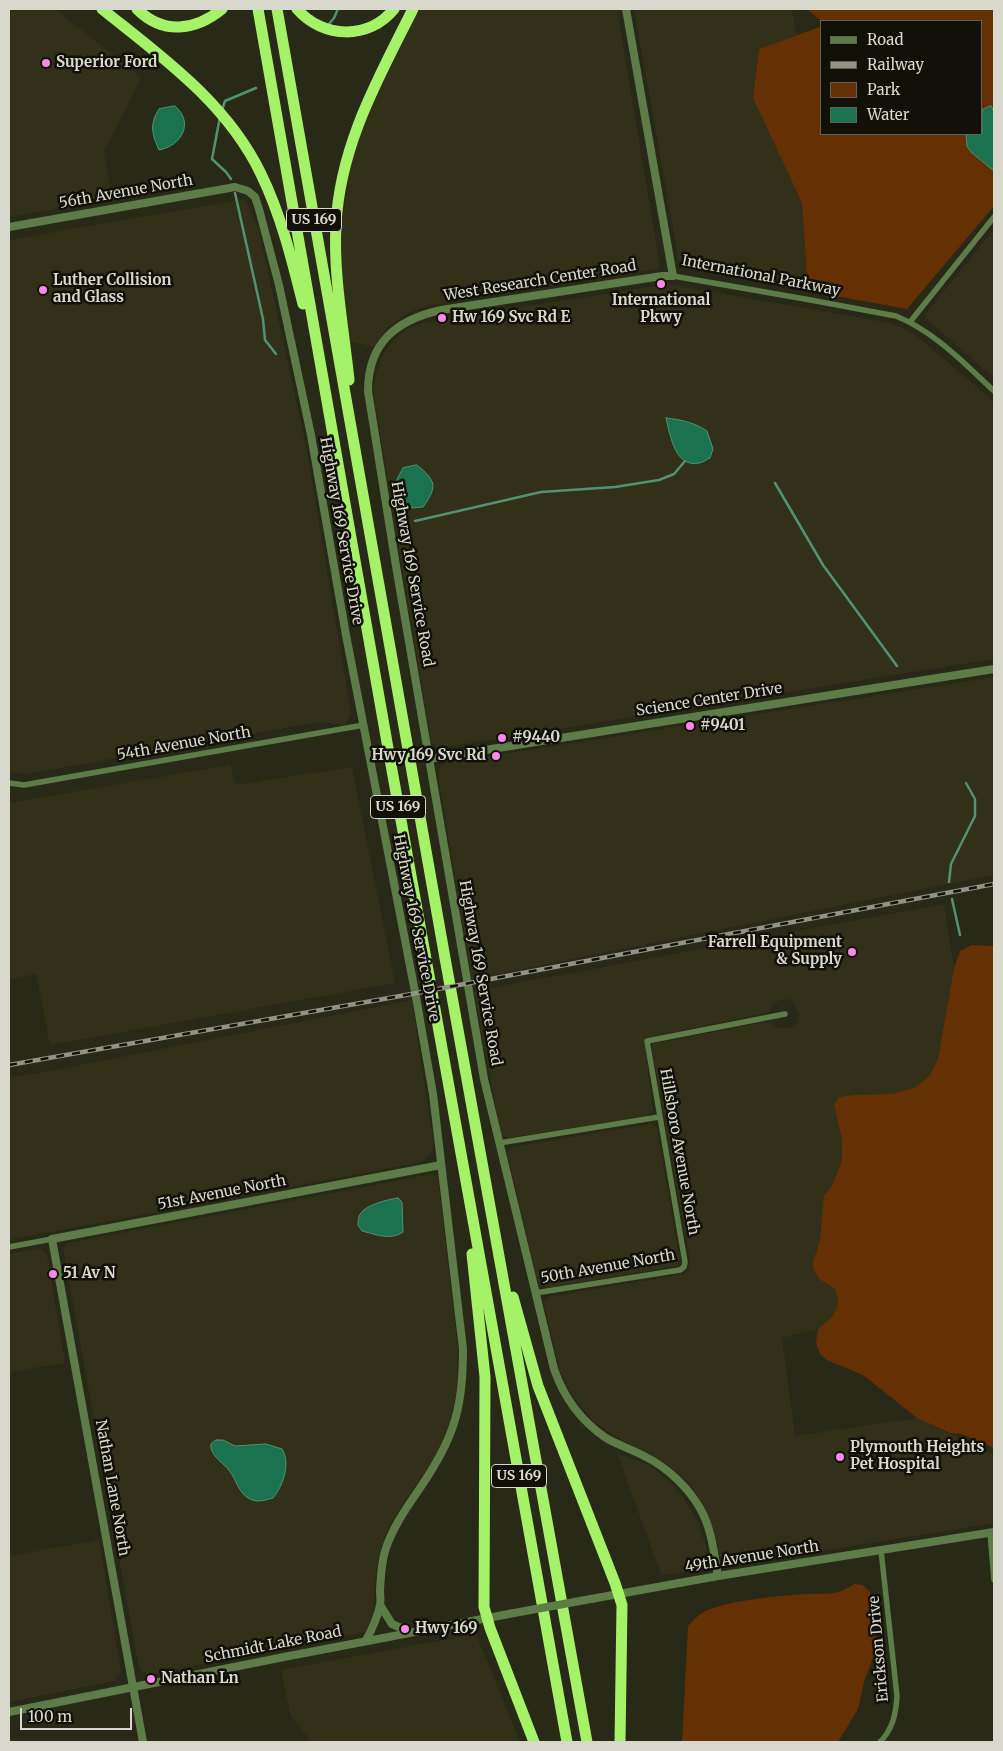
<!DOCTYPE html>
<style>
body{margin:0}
#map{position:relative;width:1003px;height:1751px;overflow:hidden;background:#292917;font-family:Merriweather,serif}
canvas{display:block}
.frame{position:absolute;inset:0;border:10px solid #d8d8cd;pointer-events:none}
.legend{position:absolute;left:820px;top:20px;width:162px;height:115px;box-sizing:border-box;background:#111109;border:1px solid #616157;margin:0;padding:6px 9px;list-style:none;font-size:15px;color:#d8d8cd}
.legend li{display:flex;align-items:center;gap:10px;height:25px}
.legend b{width:25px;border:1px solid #616157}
.scale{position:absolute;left:20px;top:1708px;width:112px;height:22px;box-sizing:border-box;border:2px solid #d8d8cd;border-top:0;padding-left:6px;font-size:15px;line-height:18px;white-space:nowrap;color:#d8d8cd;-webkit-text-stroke:4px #111109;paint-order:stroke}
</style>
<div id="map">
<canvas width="1003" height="1751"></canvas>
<div class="frame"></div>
<ul class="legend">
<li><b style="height:6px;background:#5d7c48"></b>Road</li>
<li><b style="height:6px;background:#939385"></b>Railway</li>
<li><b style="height:14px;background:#653004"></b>Park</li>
<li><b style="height:14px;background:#1a734e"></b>Water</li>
</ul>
<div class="scale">100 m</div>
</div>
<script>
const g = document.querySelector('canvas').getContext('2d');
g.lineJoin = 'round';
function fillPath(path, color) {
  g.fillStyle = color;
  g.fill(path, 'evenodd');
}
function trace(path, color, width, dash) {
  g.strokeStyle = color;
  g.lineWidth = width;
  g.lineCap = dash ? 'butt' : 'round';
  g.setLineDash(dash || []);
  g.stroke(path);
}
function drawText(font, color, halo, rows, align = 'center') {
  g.font = font + ' Merriweather,serif';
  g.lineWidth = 5;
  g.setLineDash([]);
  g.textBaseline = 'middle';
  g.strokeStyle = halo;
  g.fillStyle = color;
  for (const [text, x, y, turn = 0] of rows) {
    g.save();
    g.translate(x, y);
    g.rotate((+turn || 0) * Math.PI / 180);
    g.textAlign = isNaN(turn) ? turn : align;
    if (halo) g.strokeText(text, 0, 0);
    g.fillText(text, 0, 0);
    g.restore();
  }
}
const built = new Path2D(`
 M9,9H55L141,77L127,108L104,151L112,199L9,217Z
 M419,9H617L660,267L658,269L426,306L406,314L386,329L374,347L348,341L341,279L340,235L351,165L364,123Z
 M634,9H792L796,35L759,49L753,98L802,203L808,291L680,267Z
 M245,199L259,231L307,451L351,713L345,725L318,722L26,774L9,771V240Z
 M994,229V378L926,319L925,316L926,313Z
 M668,284L885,322L901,327L917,336L989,397L994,403V659L440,748L436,746L431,741L373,390L377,370L383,355L396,338L408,328L421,323Z
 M994,677V875L472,979L438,775L440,766L446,763Z
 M230,765L236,785L352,767L395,983L50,1045L36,974L9,979V803Z
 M944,904L954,968L938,1059L930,1075L916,1087L892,1094L852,1095L839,1097L834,1104L842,1140V1161L831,1188L824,1195L820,1239L817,1251L813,1259V1269L826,1284L835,1289L838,1298L837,1309L832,1317L818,1329L782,1338L795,1436L917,1418L994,1455V1523L811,1553L736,1563H726L721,1558L714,1530L703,1504L688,1482L666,1464L616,1437L593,1421L575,1399L560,1372L544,1304L545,1300L549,1297L684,1274L688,1271L690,1260L652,1049L653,1044L766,1022L770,1023L778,1028L785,1029L793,1027L798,1022L799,1016L796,1008L790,1000L785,999L779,1000L774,1004L769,1012L765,1013L644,1038L653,1111L647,1116L508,1138L501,1134L474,991Z
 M412,1000L433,1141V1148L429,1155L422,1162L9,1240V1077L39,1073Z
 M652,1124L655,1126L657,1129L680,1260L679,1263L677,1266L545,1288L542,1286L538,1283L507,1153L509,1150L512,1147Z
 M432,1174L438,1178L458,1350L457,1385L453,1414L436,1456L401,1506L388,1528L380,1551L376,1571L373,1623L366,1632L149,1675L144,1673L139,1668L63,1248L68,1243Z
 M40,1248L47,1254L65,1363L9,1372V1254Z
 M617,1453L649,1465L669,1481L683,1496L698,1523L706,1546L708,1561L706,1570L661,1575Z
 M99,1540L121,1670L120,1675L114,1681L9,1702V1556Z
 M476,1634L520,1742H312L291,1717L281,1670Z`);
const green = new Path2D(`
 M807,9H994V93L993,96L994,100V206L907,309L808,291L802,203L753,98L759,49L822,26V134H982V21L822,22Z
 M972,945L994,946V1448L961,1434L950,1433L917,1418L863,1375L827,1360L820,1354L816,1342L818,1329L832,1317L837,1308L838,1298L835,1289L819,1279L813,1269V1259L817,1251L820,1239L824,1195L831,1188L842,1161V1140L834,1104L839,1097L852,1095L892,1094L916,1087L930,1075L938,1059L954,968L960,951Z
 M854,1584L863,1585L870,1592L877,1647L864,1682L858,1709L838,1742H682L688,1626C692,1622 695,1618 699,1615C720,1600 780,1596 806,1594C827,1593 835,1597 854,1584Z`);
const water = new Path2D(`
 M175,106C195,123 181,146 159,150C152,134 149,125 159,109Z
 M991,106L994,111V171L971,152L967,146L966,134H982V110Z
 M666,418C682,420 693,422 707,431L713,449L710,458C707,459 703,463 699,463C675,468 670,435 666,418Z
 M417,465C436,481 438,486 423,507L411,508L401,505C393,488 394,484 403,468Z
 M398,1198L402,1202L403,1232C390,1241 375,1234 362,1231L358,1225C358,1221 358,1217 361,1213C366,1205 389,1199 398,1198Z
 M217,1440H223L235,1446L266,1444L282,1449C291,1463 283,1486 273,1498C265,1500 258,1503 250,1499C239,1494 236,1479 229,1470C223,1463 213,1457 211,1448C210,1443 213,1441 217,1440Z`);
const stream = new Path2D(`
 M329,24L334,18L338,9
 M223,107L225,101L256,88
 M220,117L212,159L226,172L231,179
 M235,193L263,319L265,340L276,354
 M775,483L823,565L897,666
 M415,521L541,492L615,487L659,480L674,474L685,461
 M949,882L951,864L975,816V799L966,783
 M952,899L960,935`);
const minor = new Path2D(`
 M673,276L805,299L896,316C935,332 964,363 994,391
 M910,322L994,217
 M9,783L24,785L364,725
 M499,1143L659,1117
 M9,1247L52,1239
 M535,1293L680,1270L684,1267L685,1262L647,1041L785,1014
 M990,1533L994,1580
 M880,1742C893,1729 896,1713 897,1696L881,1550`);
const tertiary = new Path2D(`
 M626,9L673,276H662L441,310C396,320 368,343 368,391L396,566L484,1079L554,1369C564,1398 581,1421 606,1438C618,1445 631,1449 644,1456C667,1467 689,1488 701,1510C712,1530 714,1554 718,1576
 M9,227L235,187L248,191L255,197L259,209L279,285L311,435L346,635L416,997L433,1094L463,1349C463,1404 456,1433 426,1479C411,1502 395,1522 386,1548C381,1562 381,1576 380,1590C380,1595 381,1601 380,1605C377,1619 373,1628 366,1640
 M429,759L994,669
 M591,1599L718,1576L994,1532
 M380,1605L392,1624L408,1631
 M9,1712L289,1656L514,1613
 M143,1742L52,1239L441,1165`);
const motorway = new Path2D(`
 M102,9C162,57 227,103 261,174C281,215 292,260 303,304
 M137,9C163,35 195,31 222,9
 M258,9L388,748L567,1742
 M277,9L445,958L587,1742
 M297,9C323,39 369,40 394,9
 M349,380C344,331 333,274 336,225C340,145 378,79 413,9
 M472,1254L485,1377L484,1607L490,1628L534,1742
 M513,1297L538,1386L615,1583L622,1605L620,1742`);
const rail = new Path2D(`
 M9,1065L406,995L994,884`);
const tertiaryBridge = new Path2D(`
 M514,1613L591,1599`);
const markers = [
 [46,63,5,"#f888ea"],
 [661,284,5,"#f888ea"],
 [43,290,5,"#f888ea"],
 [442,318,5,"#f888ea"],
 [690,726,5,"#f888ea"],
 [502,738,5,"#f888ea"],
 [496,756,5,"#f888ea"],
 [852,952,5,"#f888ea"],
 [53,1274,5,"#f888ea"],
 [840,1457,5,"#f888ea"],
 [405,1629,5,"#f888ea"],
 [151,1679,5,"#f888ea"]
];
const shields = [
 [314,220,55],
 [398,807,55],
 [519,1476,55]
];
const shieldNames = [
 ["US 169",314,220],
 ["US 169",398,807],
 ["US 169",519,1476]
];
const poiNames = [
 ["Superior Ford",56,63],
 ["Luther Collision",53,281],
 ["and Glass",53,298],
 ["International",661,301,"center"],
 ["Pkwy",661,318,"center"],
 ["Hw 169 Svc Rd E",452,318],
 ["#9401",700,726],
 ["#9440",512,738],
 ["Hwy 169 Svc Rd",486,756,"right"],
 ["Farrell Equipment",842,943,"right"],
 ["& Supply",842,960,"right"],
 ["51 Av N",63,1274],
 ["Plymouth Heights",850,1448],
 ["Pet Hospital",850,1465],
 ["Hwy 169",415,1629],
 ["Nathan Ln",161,1679]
];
const streetNames = [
 ["56th Avenue North",126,192,-10],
 ["International Parkway",761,276,11],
 ["West Research Center Road",540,281,-9],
 ["Highway 169 Service Drive",341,531,80],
 ["Highway 169 Service Road",412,574,80],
 ["Science Center Drive",709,700,-9],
 ["54th Avenue North",184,744,-10],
 ["Highway 169 Service Drive",416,928,79],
 ["Highway 169 Service Road",480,973,80],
 ["Hillsboro Avenue North",679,1152,80],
 ["51st Avenue North",222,1193,-11],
 ["50th Avenue North",608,1267,-10],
 ["Nathan Lane North",112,1488,80],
 ["49th Avenue North",752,1557,-9],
 ["Schmidt Lake Road",273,1645,-11],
 ["Erickson Drive",879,1649,-95]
];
fillPath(built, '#323018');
fillPath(green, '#653004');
fillPath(water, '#1a734e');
trace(water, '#539174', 1);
trace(stream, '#539174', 2.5);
trace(minor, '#5d7c48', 5.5);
trace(tertiary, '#5d7c48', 8);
trace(motorway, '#a5f268', 11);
trace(rail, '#939385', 4.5);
trace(rail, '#111109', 2.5, [8]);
trace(tertiaryBridge, '#5d7c48', 8);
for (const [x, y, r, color] of markers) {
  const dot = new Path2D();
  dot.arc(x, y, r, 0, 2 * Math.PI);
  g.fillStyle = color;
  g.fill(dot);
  trace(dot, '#111109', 2);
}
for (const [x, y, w] of shields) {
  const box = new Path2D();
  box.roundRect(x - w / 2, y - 11.5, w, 23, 4);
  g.fillStyle = '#111109';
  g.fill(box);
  trace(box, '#d8d8cd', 1);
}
drawText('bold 14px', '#d8d8cd', null, shieldNames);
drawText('bold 15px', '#d8d8cd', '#111109', poiNames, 'left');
drawText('15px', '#d8d8cd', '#111109', streetNames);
</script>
